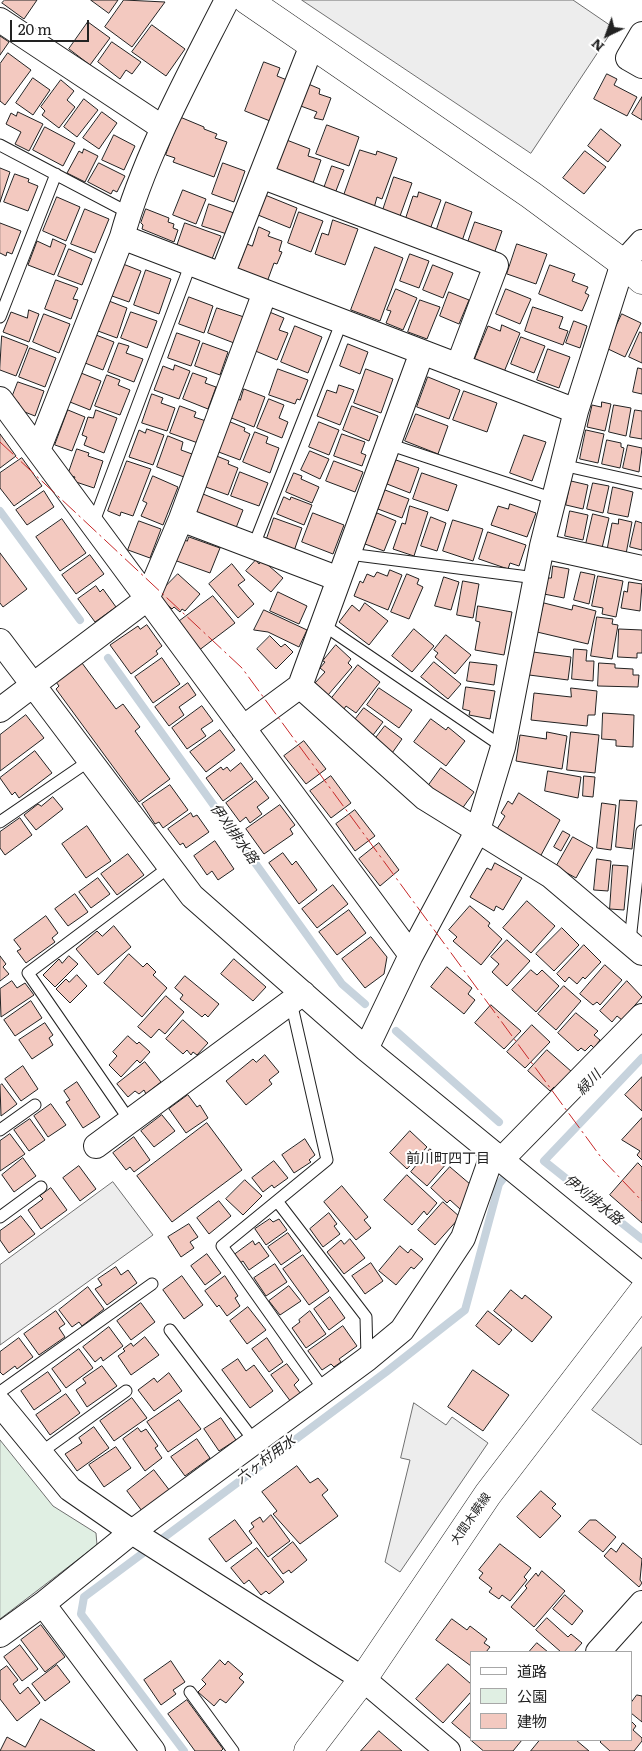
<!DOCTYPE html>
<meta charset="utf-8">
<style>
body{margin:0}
#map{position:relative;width:642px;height:1751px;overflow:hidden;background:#fff;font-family:Literata,"Noto Sans JP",serif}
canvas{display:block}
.legend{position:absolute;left:470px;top:1651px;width:162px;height:90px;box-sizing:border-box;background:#fff;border:1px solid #a7a7a7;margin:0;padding:6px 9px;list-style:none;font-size:15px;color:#222}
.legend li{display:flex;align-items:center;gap:10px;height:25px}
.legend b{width:25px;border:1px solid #a7a7a7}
.north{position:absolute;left:582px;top:10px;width:50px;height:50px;-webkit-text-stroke:4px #fff;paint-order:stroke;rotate:222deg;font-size:14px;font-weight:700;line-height:20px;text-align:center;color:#222}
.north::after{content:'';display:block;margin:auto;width:18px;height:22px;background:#222;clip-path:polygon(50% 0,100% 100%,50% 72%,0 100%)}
.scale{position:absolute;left:10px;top:20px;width:79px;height:22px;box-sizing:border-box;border:2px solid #222;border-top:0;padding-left:6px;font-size:15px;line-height:18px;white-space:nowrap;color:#222;-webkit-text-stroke:4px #fff;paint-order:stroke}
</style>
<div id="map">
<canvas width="642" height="1751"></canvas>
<ul class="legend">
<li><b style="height:6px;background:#fff"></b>道路</li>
<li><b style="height:14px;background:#e0efe3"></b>公園</li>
<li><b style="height:14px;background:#f3c9c0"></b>建物</li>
</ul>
<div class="north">N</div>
<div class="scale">20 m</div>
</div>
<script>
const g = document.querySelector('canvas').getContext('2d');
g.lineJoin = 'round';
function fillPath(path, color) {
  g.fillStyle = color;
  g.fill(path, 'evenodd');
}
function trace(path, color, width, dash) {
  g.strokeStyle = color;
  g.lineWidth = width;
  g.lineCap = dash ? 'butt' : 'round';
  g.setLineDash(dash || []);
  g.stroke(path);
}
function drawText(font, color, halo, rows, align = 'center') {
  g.font = font + ' Literata,"Noto Sans JP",serif';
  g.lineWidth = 4;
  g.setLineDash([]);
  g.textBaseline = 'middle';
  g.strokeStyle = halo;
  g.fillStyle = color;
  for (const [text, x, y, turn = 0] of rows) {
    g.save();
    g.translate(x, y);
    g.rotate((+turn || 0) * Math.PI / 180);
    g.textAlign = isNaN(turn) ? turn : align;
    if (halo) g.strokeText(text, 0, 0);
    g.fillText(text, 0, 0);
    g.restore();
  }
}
const green = new Path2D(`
 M0,1440L53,1506L96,1533L97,1545L0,1619Z`);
const parking = new Path2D(`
 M302,0H573L614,28L531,153Z
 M113,1182L153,1235L0,1345V1265Z
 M642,1347V1444L641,1445L592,1410Z
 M414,1403L446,1425L452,1417L488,1443L400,1572L385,1562L410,1460L401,1458Z`);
const stream = new Path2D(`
 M0,511L80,620
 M108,658L342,984L365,1004
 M396,1031L499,1122
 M642,1058L544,1161L642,1239
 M184,1751L81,1614L84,1597L386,1372L465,1310L499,1184L509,1171`);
const building = new Path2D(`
 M5,0H37L24,19L2,3Z
 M91,0H118L109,13Z
 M124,0L165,2L132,47L105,27Z
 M88,22L110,38L90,65L69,49Z
 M152,25L185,49L166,76L132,52Z
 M0,36L9,42L0,55Z
 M112,42L141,62L132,74L126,70L120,79L98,62Z
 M8,53L31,70L5,105L0,101V64Z
 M264,62L280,68L277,76L287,80L270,121L245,111Z
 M607,74L617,79L614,85L637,97L627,116L594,99Z
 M33,78L50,90L33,115L16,103Z
 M61,80L74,91L67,100L75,107L59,128L42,115L45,111L41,107Z
 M306,83L320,89L319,94L331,98L323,120L314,118L317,112L298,105Z
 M642,97V120L632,114Z
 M84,99L98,110L77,137L64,127Z
 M18,112L43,124L29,151L15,144L21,132L6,124L11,113L16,116Z
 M102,112L117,123L99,149L83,138Z
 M180,117L204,127V129L217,134L215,138L227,142L214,177L173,162L175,158L166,155Z
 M327,125L359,137L349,166L316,154Z
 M45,127L75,143L63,166L33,150Z
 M601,129L621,145L608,162L588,146Z
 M114,135L135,146L124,170L102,160Z
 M284,139L310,149L308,156L321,160L312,186L272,171Z
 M84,149L98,156L85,182L67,173L79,151L82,153Z
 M360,150L376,155L377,151L397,158L382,199L377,197L374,208L343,198Z
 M585,151L606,167L584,194L563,178Z
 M99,163L125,176L117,192L113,190L111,194L88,182Z
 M223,163L245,171L234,202L212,194Z
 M332,166L344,170L334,196L323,191Z
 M0,168L10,172L0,202Z
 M15,174L29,179L28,182L38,186L28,211L4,202Z
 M394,177L412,183L400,216L383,210Z
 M183,190L206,199L196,224L173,215Z
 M419,192L441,200L429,232L404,223L413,196L417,197Z
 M265,195L297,208L290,228L258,215Z
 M57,197L80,207L66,241L43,231Z
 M446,202L472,212L462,241L436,232Z
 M209,204L234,213L227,234L202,226Z
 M85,209L109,219L95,253L71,244Z
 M146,209L169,218L168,222L174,224L173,228L178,230L174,242L142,229L143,225L141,223Z
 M299,212L323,221L311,252L288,243Z
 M333,220L358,229L345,265L315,254L322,233L328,235Z
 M475,222L502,231L494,254L467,245Z
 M0,223L21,231L12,254L7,252L6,256L0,253Z
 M185,223L221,236L212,259L177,246Z
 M259,227L270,232L268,236L282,241L279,251L282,252L277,264L274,263L267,282L237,270L247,244L252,246Z
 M53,239L66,245L54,275L28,265L37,241L50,247Z
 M517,244L547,254L536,284L507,274Z
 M375,247L403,258L380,321L351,310Z
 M69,249L92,259L82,285L58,276Z
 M410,254L429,261L419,288L400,281Z
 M123,264L141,271L129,302L112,296Z
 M433,265L453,273L443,298L423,290Z
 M550,265L575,274L572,281L588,287L585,293L589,295L582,311L539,294Z
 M146,270L171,279L159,314L134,305Z
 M56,280L78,288L73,299L78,300L71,319L45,309Z
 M396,289L417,298L403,330L386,323L391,311L387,310Z
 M506,289L531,299L520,324L496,314Z
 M449,292L469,300L459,324L440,316Z
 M189,297L213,306L204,333L179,324Z
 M420,300L440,307L427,339L408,332Z
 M109,301L127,308L117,338L98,331Z
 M533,307L563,317L559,328L568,331L563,345L525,331Z
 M217,308L244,317L234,343L208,333Z
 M29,310L39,314L29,342L3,332L11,312L27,318Z
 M267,311L284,318L279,330L288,333L277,360L253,350Z
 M131,312L157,321L147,348L121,338Z
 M44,314L70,324L59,353L33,342Z
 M622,314L641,323L625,357L606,348Z
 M574,321L587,326L580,348L566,343Z
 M502,325L520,333L504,372L474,360L488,326L500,331Z
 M295,326L322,337L308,373L281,362Z
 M640,332L642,333V363L629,357Z
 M177,333L200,341L191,366L168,358Z
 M96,335L114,342L103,370L85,363Z
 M2,336L28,346L16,376L0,370Z
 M521,337L545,346L534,373L511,364Z
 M119,343L129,346L126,353L143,359L134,382L108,372Z
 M203,343L228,352L220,375L195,366Z
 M348,344L368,352L360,374L340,366Z
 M30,348L56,358L45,387L19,377Z
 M548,349L570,357L559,388L537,380Z
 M175,365L190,371L179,399L154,390L163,366L173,370Z
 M638,368L642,369V394L633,392Z
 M278,369L308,380L300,400L297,399L295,404L269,395Z
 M366,369L393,379L381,413L354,403Z
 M81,373L101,381L90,410L70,402Z
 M193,373L207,378L205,383L216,387L208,409L183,399Z
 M107,375L120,380L118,385L130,390L120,415L95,406Z
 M428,377L460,390L449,419L417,407Z
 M18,382L44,391L35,416L17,409L19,403L11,400Z
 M339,385L354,390L340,425L317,416L327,390L336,393Z
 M244,389L265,397L254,427L229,417L236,398L240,400Z
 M464,391L497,403L487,432L453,420Z
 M152,394L163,398L161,403L175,408L167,431L142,423Z
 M269,399L284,405L279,418L288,422L282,438L257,428Z
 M602,402L611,404L605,431L587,427L592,405L601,407Z
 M614,405L631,408L626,436L609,432Z
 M180,406L196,412L194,417L206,421L198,443L170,433Z
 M352,406L378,416L369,441L343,430Z
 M68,410L85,417L72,451L55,445Z
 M96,410L117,418L104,453L84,445L87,437L82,435L88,417L93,418Z
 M635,410L642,411V439L630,437Z
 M416,414L448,426L438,454L405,441Z
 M228,421L245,428L244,431L250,434L240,460L216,451Z
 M319,422L339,430L329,455L309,447Z
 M147,429L164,435L153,465L129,457L139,430L145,433Z
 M586,430L604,434L598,463L580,459Z
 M255,432L268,437L266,443L279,448L270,473L243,462Z
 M0,434L16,456L0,468Z
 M342,434L365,442L361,453L366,455L362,466L334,456Z
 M524,435L546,442L532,481L510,473Z
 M168,436L183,442L181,450L192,454L184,477L157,467Z
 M607,440L621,443V447L624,448L620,468L602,464Z
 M628,445L642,448L639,472L623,468Z
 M77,449L89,453L88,456L103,461L94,488L73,481L75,477L68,475Z
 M310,451L329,459L320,479L301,470Z
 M214,455L229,461L228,464L238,468L228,495L203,486Z
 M22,458L42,486L14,506L0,488V473Z
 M396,460L419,468L410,493L387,484Z
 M127,461L151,469L133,516L121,512L120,516L108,511Z
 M334,461L363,472L355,492L326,481Z
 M240,472L268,483L259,506L231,496Z
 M294,473L302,476L301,479L319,487L312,503L286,492Z
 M422,473L457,485L448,511L413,499Z
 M153,476L178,487L163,525L141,516L147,503L143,501Z
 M571,481L588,485L583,509L566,505Z
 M593,483L609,486L603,513L587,509Z
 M613,487L633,492L628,517L608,513Z
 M385,490L409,499L402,518L378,509Z
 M44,491L54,507L27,525L16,510Z
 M203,494L243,510L234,533L194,518Z
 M284,497L290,500L291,497L312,505L304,525L277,514Z
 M510,504L536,513L527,537L491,525L498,506L508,509Z
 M410,506L428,512L414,556L393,549L402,523L405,524Z
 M570,511L588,515L583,540L565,536Z
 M313,513L344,525L333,554L302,542Z
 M377,513L396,521L384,551L365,544Z
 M593,514L609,518L602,548L586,544Z
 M431,517L446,523L437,551L421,546Z
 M274,518L302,528L294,551L265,544Z
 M62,519L86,553L60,571L36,537Z
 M619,519L632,522L626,554L607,550L612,523L618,524Z
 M453,520L483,529L473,561L443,551Z
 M139,521L161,529L150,558L128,550Z
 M636,521L642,523V550L630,547Z
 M488,532L526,545L519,566L510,563L508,569L479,559Z
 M189,537L220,548L210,573L174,560L182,539L187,541Z
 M0,553L27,589L3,607L0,603Z
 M90,555L104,574L76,594L62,575Z
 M256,560L259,564L262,560L283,578L271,592L246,571Z
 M232,564L245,580L238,585L254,604L238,618L209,584Z
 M553,566L569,569L564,598L544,594L547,578H551Z
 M390,570L402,575L388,610L354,596L360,581L363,583L367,574L374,577L377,572L387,576Z
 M581,572L595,575L589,604L574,600Z
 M178,574L200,594L185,611L182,609L180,612L174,607L172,609L161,599L163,589Z
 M407,574L419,579L417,584L423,587L409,619L391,612Z
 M598,576L623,581L616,617L602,614L603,608L592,606Z
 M444,577L459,582L451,610L435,606Z
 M463,581L479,584L473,618L457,615Z
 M629,582L642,584L640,611L621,608L624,591L627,592Z
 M96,586L100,592L103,589L116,607L95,622L78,599Z
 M278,592L307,606L299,624L270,611Z
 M213,596L235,623L198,651L177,623Z
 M365,603L388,621L369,645L339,622L352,605L359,611Z
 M544,603L572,610L573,605L596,611L588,644L537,632Z
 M478,606L512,612L504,655L475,650L480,622L476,621Z
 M264,610L307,630L299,647L268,632L254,630Z
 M597,617L613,619L612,624L618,625L612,659L591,656Z
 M147,625L162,646L156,651L158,654L131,674L110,645L138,626L140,629Z
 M414,629L434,646L412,672L392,656Z
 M619,629L642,630V653H637V658L618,657Z
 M446,635L471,655L455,674L435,657L438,653L434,650Z
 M270,636L281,647L285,644L293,652L276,669L257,649Z
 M336,645L351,659L348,663L352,667L328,695L315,683L325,672L320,668L325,662L323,661Z
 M574,649L587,650L586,661H594L593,681L572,679Z
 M533,652L571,657L568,680L529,675Z
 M162,658L180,684L153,703L135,677Z
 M434,662L461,684L448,699L421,677Z
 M470,662L497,665L494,685L467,681Z
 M82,663L116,709L123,704L140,727L135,731L170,779L139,802L56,689L59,686L56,682Z
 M599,663L615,664V668L633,669V675H639L638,687L598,686Z
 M358,665L380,682L356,713L346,706L344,709L331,699Z
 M188,683L196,695L179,707L184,715L169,726L155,707Z
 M466,687L495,691L490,719L469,715L470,711L463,709Z
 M379,688L412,710L399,728L367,705Z
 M571,688L597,691L595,715H588L587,726L531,720L534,693L571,697Z
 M202,706L213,721L201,729L206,736L187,749L172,728Z
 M364,708L383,722L370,739L351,725Z
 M603,713L634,715L633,747L616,746V740L602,739Z
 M26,715L44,738L0,771V735Z
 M431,719L446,730L448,727L465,741L446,766L414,742Z
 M385,726L402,739L390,756L372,743Z
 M220,730L235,750L206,772L190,752Z
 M547,732L567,736L562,769L516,761L520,735L546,739Z
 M571,732L599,735L595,773L567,770Z
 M304,741L326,769L306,784L284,756Z
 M35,751L52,773L19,798L15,792L12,795L0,778Z
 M241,763L253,779L223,801L206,778L221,767L223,770L227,767L230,771Z
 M441,768L474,792L459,813L426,789Z
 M548,771L581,777L578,798L545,791Z
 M331,776L351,803L331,818L310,791Z
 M584,776L595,777L593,797L583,796Z
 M256,781L269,798L257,807L262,814L250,823L246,817L240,822L226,803Z
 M170,785L188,810L163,828L159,822L155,824L142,804Z
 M519,793L560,820L540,857L497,829L505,816L501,813L508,801L512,804Z
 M53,797L63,809L36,830L24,815L38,804L41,806Z
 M620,800L637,801L632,849L616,847Z
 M602,803L616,805L611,850L597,848Z
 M280,805L295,825L290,829L293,834L264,854L246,829Z
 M355,810L375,836L355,851L336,824Z
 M191,813L193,817L197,815L209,832L186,848L183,843L180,845L168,829Z
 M20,818L32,835L5,855L0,848V832Z
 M87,826L111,861L86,878L62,844Z
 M563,831L570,835L561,851L554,847Z
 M573,837L593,848L576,878L556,867Z
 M215,841L234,869L218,880L212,871L207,875L194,856Z
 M379,843L399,870L380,886L359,859Z
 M283,853L292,865L296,861L317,890L299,904L269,863Z
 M128,854L144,875L117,895L101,874Z
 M597,859L611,861L608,891L594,890Z
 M495,863L522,878L503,910L496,906L494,911L470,897L487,868L491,870Z
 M613,865L628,866L624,910L610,909Z
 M98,878L110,894L91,908L79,892Z
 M333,885L348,904L317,928L302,909Z
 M75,894L88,912L68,926L55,909Z
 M527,901L555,926L531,953L503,928Z
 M470,906L490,923L488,926L502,939L481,965L453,941L457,937L449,930Z
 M349,910L366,933L337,955L319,932Z
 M46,916L58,933L52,938L55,942L26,963L17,951L21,949L14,940Z
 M114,926L131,947L98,975L76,949L97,931L102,936Z
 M562,928L579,945L554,971L536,954Z
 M371,937L387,957L384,974L365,988L342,959Z
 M507,940L530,961L507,986L492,972L499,964L491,957Z
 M584,945L601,962L585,979L583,977L577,984L569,977L565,982L557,974Z
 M129,954L143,967L147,963L156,972L153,975L167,988L142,1017L104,983Z
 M0,956L6,964L3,967L9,974L0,981Z
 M69,956L78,964L55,987L43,975L59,959L62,963Z
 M234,959L266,987L253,1001L221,974Z
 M605,965L622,980L600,1005L597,1002L593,1005L580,994Z
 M447,967L472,988L468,994L475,1000L464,1014L431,987Z
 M531,970L537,975L542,970L559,986L536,1012L512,990Z
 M77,975L87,986L70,1003L56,989L66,979L69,982Z
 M185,976L219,1004L208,1017L205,1014L202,1017L180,999L183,995L175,988Z
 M12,981L17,988L25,983L34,995L1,1017L0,989Z
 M627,981L642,997L622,1020L617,1016L612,1022L600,1011Z
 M564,986L581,1001L556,1030L538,1014Z
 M166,996L184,1012L165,1034L159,1029L151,1038L138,1027Z
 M31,1001L42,1018L15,1036L4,1020Z
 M491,1005L521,1031L504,1049L475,1023Z
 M576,1013L598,1031L594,1035L600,1040L594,1048L591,1045L585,1051L581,1048L578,1051L558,1033Z
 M183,1020L208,1043L197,1055L193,1052L191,1055L187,1050L183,1054L166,1039Z
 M45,1023L53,1035L49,1038L53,1045L32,1059L19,1040Z
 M532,1025L550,1042L525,1068L507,1052Z
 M128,1036L137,1044L139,1042L150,1052L140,1063L137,1060L121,1077L109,1065L117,1056L113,1052Z
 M547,1050L572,1072L557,1089L554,1087L550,1091L528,1071Z
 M265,1055L279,1072L269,1080L272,1084L246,1105L226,1081L253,1059L256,1062Z
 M145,1062L161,1082L146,1094L144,1090L139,1094L135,1091L128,1097L117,1084Z
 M23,1066L38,1089L21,1101L5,1079Z
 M642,1077V1111L625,1095Z
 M77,1082L100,1117L83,1128L66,1102L70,1100L64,1091Z
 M2,1084L17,1104L1,1116L0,1086Z
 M188,1095L197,1107L200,1105L208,1118L186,1133L169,1109Z
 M51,1104L66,1125L48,1137L34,1116Z
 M162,1115L175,1131L154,1147L141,1131Z
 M642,1118V1160L637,1155L640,1151L622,1140Z
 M30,1119L45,1140L29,1151L14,1130Z
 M207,1123L242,1170L172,1222L137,1176Z
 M410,1131L427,1147L407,1169L390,1153Z
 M10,1134L25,1154L0,1171V1141Z
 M134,1137L150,1160L134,1172L130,1167L126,1170L113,1153Z
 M305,1139L315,1155L309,1160L311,1162L294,1173L282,1155Z
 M430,1149L447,1163L427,1186L411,1172Z
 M23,1158L36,1176L14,1192L2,1175Z
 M274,1161L288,1178L274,1188L272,1185L263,1192L252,1178Z
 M638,1163L642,1167V1223L610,1195Z
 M79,1166L96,1189L80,1201L63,1178Z
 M450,1167L477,1190L460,1209L450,1200L447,1203L431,1188Z
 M407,1175L437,1203L427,1215L424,1211L412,1225L384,1200Z
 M245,1180L262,1196L243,1215L226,1199Z
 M342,1186L368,1217L364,1220L371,1228L356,1240L324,1202Z
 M51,1188L67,1210L41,1229L28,1210L43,1199L40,1196Z
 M219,1201L231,1216L209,1234L197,1218Z
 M443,1202L460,1217L435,1245L418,1230Z
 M329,1213L337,1224L334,1226L340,1234L323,1247L310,1229Z
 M21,1216L35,1234L9,1253L0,1240V1231Z
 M270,1219L273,1222L279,1219L287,1230L266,1245L255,1229Z
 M189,1224L198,1237L190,1242L194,1248L181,1257L168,1237Z
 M288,1233L301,1251L281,1265L268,1247Z
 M350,1239L365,1258L344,1274L327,1252L341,1240L344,1244Z
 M253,1241L255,1245L259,1242L269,1256L249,1270L243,1261L240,1263L234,1255Z
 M400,1246L408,1253L411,1249L423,1259L414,1269L411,1267L396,1285L379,1271Z
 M207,1254L221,1273L205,1285L191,1266Z
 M303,1255L329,1291L309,1305L283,1269Z
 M371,1263L383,1281L365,1294L352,1276Z
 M275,1264L287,1282L266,1296L254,1278Z
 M116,1267L121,1275L128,1270L137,1283L107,1305L95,1289L102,1285L98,1279Z
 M182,1276L203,1305L184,1319L163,1290Z
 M225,1276L238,1296L235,1298L240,1306L227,1316L219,1305L217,1307L205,1291Z
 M289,1286L301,1301L280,1315L269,1301Z
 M88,1287L104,1309L82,1326L79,1322L72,1327L59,1310Z
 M511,1290L522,1299L525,1295L552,1317L532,1342L494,1311Z
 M330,1297L345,1318L329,1330L314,1309Z
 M141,1303L155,1322L131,1340L117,1321Z
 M248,1307L266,1330L247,1344L230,1321Z
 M56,1311L65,1324L59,1328L65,1337L39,1355L24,1334Z
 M310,1311L326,1334L306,1348L292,1328L300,1322L299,1320Z
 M488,1311L512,1330L499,1345L476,1326Z
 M343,1326L357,1346L339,1359L341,1362L334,1367L331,1364L322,1370L308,1351Z
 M109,1327L123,1346L103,1361L101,1357L95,1362L83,1347Z
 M145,1337L159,1355L131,1375L118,1356L125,1351L123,1349L131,1343L133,1346Z
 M19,1338L33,1357L17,1369L15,1366L3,1375L0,1372V1352Z
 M267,1338L283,1362L269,1372L252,1349Z
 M79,1349L93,1368L66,1388L52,1369Z
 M238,1359L246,1371L254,1365L273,1391L250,1408L222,1370Z
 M287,1364L299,1380L294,1385L301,1394L291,1402L271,1375Z
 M102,1366L117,1386L87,1407L76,1390L86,1383L83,1379Z
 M473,1370L509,1395L483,1431L448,1407Z
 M48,1372L61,1391L34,1410L21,1391Z
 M169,1373L182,1391L154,1411L138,1390L154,1378L157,1382Z
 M66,1394L80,1413L50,1435L36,1415Z
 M132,1398L147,1418L114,1441L100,1421Z
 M179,1400L201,1429L168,1452L147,1422Z
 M221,1418L236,1440L219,1451L204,1429Z
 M94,1427L109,1448L77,1471L65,1454L82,1443L79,1438Z
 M138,1428L141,1432L146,1429L158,1446L155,1448L162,1458L145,1471L123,1439Z
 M197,1439L210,1458L185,1476L171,1457Z
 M116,1447L131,1468L104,1487L89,1465Z
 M297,1466L310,1483L318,1478L328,1490L322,1495L338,1516L300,1544L273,1514L277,1511L262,1492Z
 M154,1470L170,1491L142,1511L127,1491Z
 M541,1491L556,1504L552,1508L561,1516L540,1538L517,1517Z
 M271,1515L290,1541L268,1557L249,1531L254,1527L251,1523L260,1517L263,1522Z
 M235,1520L252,1543L226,1562L209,1539Z
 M590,1520H596L616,1537L603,1552L579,1532Z
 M293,1542L307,1560L291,1573L289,1570L283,1574L272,1559Z
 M623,1543L642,1559L640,1580L642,1583L639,1587L604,1556L611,1548L616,1552Z
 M500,1544L531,1568L524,1577L527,1580L510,1601L502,1595L499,1599L489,1592L492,1588L479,1578L483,1573L479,1570Z
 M257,1548L284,1582L269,1594L266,1591L261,1595L249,1580L244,1584L231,1568Z
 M542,1571L565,1591L534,1627L511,1607L527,1588L525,1586L536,1573L538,1576Z
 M565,1595L583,1611L572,1625L553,1609Z
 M547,1618L568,1637L571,1634L582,1643L574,1652H561L536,1630Z
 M452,1619L467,1630L470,1626L487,1639L484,1643L490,1647L486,1652H471V1666L436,1640Z
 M41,1625L65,1657L45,1672L21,1640Z
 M537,1643L548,1652H529Z
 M20,1645L38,1669L22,1681L4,1657Z
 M220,1660L225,1665L228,1661L243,1674L239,1678L244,1682L226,1703L220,1699L214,1706L198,1692L206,1684L202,1680Z
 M171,1661L185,1682L173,1690L176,1694L161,1705L144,1680Z
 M448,1664L471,1684V1692L443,1723L416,1699Z
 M57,1665L70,1682L45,1701L32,1684Z
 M7,1666L18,1680L13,1684L20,1694L28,1687L40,1703L17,1721L0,1699V1671Z
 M637,1695L642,1696V1722L631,1713V1703Z
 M187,1700L223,1749L221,1751H195L168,1714Z
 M471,1702V1739L452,1723Z
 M41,1719L95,1751H0L7,1737L25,1747Z
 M631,1721L636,1726L633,1730L642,1738V1741L634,1751H610L600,1742L602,1740H631Z
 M379,1731L402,1751H361Z
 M471,1740H522L513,1751H484Z
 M540,1740H576L589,1751H531Z`);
const lane = new Path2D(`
 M0,145L129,213
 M0,317L56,174
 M388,444L554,499
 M562,465L642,483
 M93,524L191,263
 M254,545L342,321
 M349,554L536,578
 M322,624L503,747
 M0,822L89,761
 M630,941L642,831
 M291,1002L327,1160L222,1246L324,1390
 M130,1121L28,973L168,868
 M0,1130L35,1105
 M277,1201L366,1317L367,1357
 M0,1217L41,1187
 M170,1330L255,1442
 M0,1392L152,1284
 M40,1453L126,1391
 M190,1692L233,1751`);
const street = new Path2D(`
 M0,20L163,128
 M642,34L628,58L642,66
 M261,176L496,265L458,366
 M122,237L576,411
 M222,275L312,45
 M0,399L411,955
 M39,448L122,237C145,154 188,77 227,0
 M181,519L339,579
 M542,546L642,568
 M0,641L192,896L366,1049L642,1275
 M300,686L425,798L551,876L642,953
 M0,710L147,599L181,519L265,292
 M243,728L300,686L422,352
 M366,1049L411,955L478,830L503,747L542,546L576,411L623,263L642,242
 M96,1146L303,993
 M501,1160L642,1016
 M0,1404L70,1489L132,1532L363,1679L448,1751
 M43,1604L153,1751
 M0,1635L43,1604L132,1532L367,1359L402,1330L463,1238L493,1153
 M598,1652L642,1603`);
const secondary = new Path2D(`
 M247,0L531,195L623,263L642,280
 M308,1751L363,1679L488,1494L642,1293`);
const power = new Path2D(`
 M0,442L242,668L603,1160L642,1201`);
const streetNames = [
 ["大間木蕨線",471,1519,-55]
];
const waterNames = [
 ["伊刈排水路",234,834,54],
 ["緑川",589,1083,-46],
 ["伊刈排水路",593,1200,39],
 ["六ヶ村用水",266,1460,-37]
];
const neighbourhoodNames = [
 ["前川町四丁目",448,1159]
];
fillPath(green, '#e0efe3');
trace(green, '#6f6f6f', 1);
fillPath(parking, '#ededed');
trace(parking, '#6f6f6f', 1);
trace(stream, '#c7d3dd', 8);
fillPath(building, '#f3c9c0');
trace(building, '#222', 1);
trace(lane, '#222', 13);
trace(street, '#222', 26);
trace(secondary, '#222', 29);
trace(lane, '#fff', 11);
trace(street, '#fff', 24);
trace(secondary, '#fff', 28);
trace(power, '#c62828', 1, [18, 4, 2.5, 4]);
drawText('12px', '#222', '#fff', streetNames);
drawText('italic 14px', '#222', '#fff', waterNames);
drawText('14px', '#222', '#fff', neighbourhoodNames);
</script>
